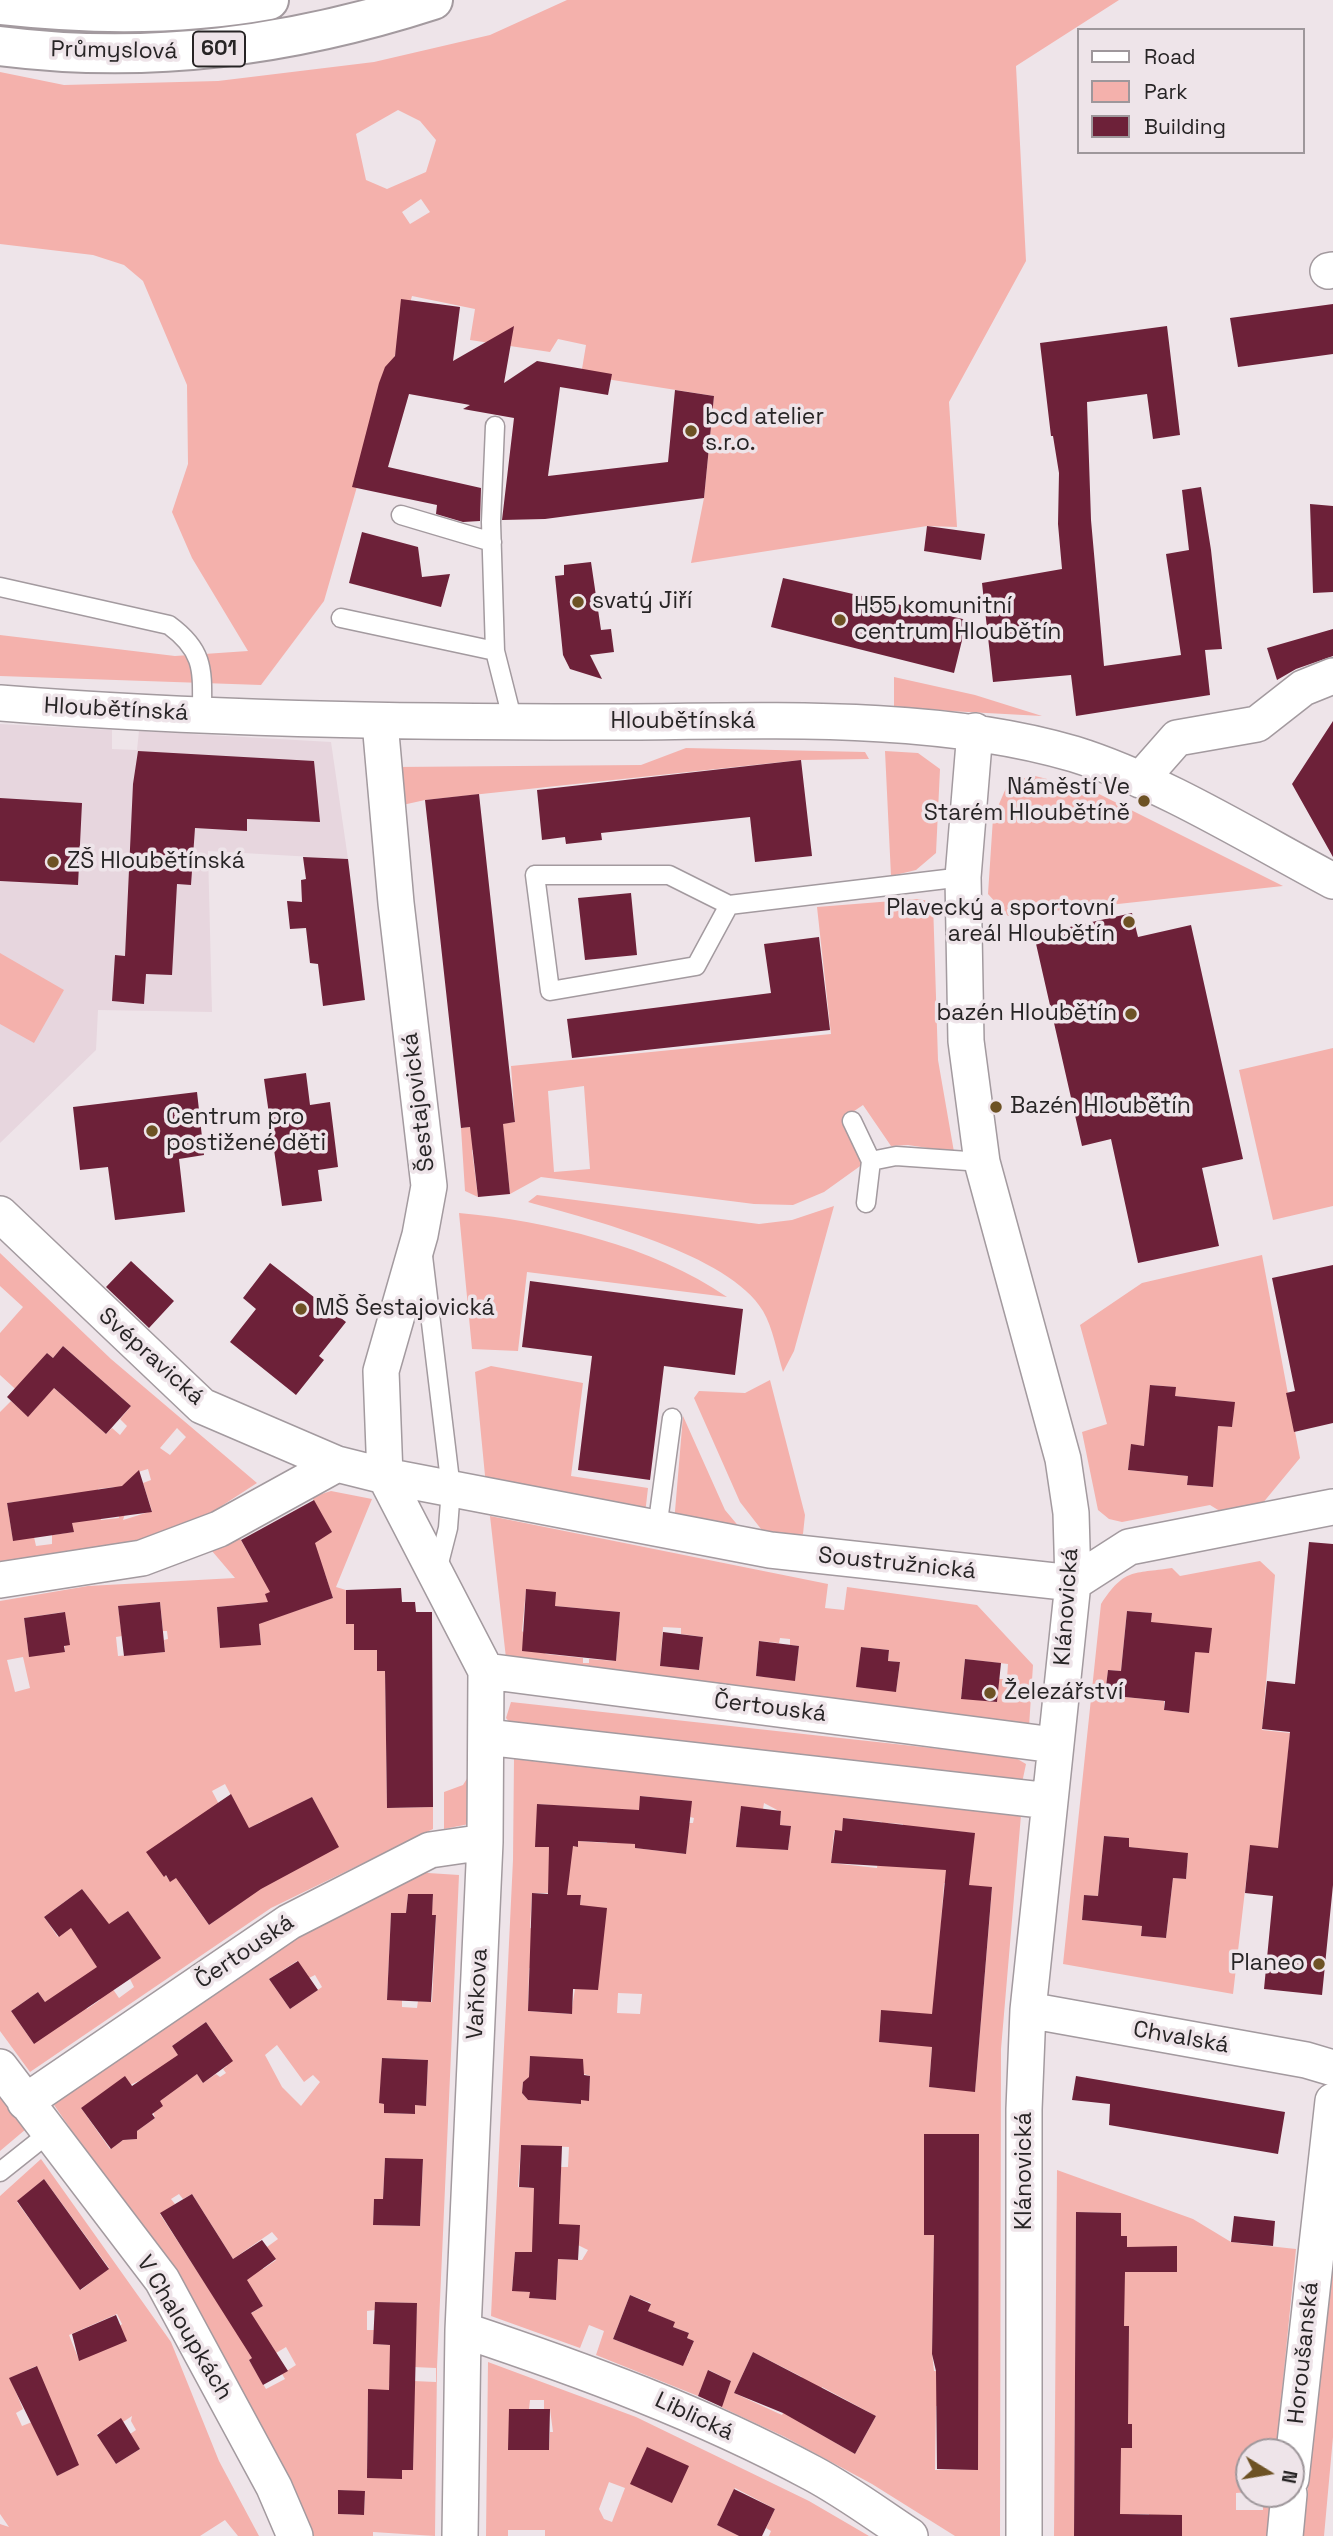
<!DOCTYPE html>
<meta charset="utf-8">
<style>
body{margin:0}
#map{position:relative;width:1333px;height:2536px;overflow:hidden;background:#eee4e9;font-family:"Space Grotesk",sans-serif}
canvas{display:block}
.legend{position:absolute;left:1077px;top:28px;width:228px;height:126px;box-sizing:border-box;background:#eee4e9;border:2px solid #9e979b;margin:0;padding:9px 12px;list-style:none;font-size:21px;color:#272425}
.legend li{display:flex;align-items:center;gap:14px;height:35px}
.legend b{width:35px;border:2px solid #9e979b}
.north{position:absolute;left:1235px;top:2438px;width:70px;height:70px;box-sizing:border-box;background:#eee4e9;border:2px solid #9e979b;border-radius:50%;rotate:101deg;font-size:19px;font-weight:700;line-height:28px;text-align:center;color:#272425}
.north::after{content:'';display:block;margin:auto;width:24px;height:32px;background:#6d5224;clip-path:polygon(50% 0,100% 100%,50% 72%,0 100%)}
</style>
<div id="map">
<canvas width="1333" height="2536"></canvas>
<ul class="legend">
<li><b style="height:9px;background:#fff"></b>Road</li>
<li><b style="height:19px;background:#f4b1ac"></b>Park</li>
<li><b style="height:19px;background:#6d2139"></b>Building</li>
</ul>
<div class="north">N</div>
</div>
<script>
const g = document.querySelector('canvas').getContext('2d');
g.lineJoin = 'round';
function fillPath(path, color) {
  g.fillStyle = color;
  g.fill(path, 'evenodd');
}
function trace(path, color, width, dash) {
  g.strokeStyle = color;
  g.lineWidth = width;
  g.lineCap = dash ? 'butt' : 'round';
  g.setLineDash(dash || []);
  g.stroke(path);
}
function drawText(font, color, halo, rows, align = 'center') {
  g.font = font + ' "Space Grotesk",sans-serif';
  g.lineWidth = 7;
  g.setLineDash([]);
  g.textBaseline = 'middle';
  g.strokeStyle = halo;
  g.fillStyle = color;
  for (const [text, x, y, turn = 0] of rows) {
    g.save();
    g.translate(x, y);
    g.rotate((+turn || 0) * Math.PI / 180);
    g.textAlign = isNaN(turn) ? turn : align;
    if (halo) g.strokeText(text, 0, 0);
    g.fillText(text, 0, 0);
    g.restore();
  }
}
const built = new Path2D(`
 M0,724L112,730V749L137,750L139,731L331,742L348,859L208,851L212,1012L98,1010L96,1050L0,1143Z`);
const green = new Path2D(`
 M567,0H1119L1016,66L1026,261L949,402L957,527L927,526L691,563L704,498L714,396L581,375L586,345L558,339L550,352L470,340L475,309L412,296L324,601L261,685L0,676V635L175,656L248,651L192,558L172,512L188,464L187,385L143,281L124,265L93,255L0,244V72L64,85L218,81L374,62L490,35ZM398,110L420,121L436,140L426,172L387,189L366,180L356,134ZM421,199L430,212L410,224L402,212Z
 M894,677L975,695L1042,716L894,708Z
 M686,748L865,752L869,759L801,760L425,800L398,806L395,767L641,765Z
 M885,751L918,753L940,769L936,853L916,870L891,876Z
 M1035,776L1091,790L1283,886L1008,916L988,894L993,818L1009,781Z
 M918,899L933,902L938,1060L954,1152L908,1145L891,1146L863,1105L844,1118L843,1123L863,1164L824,1192L793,1205L754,1204L541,1177L510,1194L505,1147L472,1150L478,1197L465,1191L461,1128L515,1122L511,1066L831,1034L817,907ZM584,1086L590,1169L554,1172L548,1091Z
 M0,953L64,990L34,1043L0,1024Z
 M1333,1048V1206L1273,1220L1239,1070Z
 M537,1195L759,1224L792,1220L834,1206L794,1351L783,1372C777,1353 773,1328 763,1311C730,1254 589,1219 528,1202Z
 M459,1213C548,1221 653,1246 727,1297L527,1272L518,1351L472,1349Z
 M0,1253L111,1359L257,1483L203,1518L123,1546L0,1565V1412L11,1401L28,1416L36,1408L0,1375V1333L23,1307L0,1286ZM63,1346L131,1406L120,1419L127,1426L120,1435L112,1428L106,1434L38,1374L47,1353L53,1358ZM177,1428L186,1437L170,1455L160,1448ZM148,1469L151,1480L143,1483L152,1511L123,1520L138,1472ZM115,1487L119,1518L101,1520L98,1489ZM68,1495L73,1532L52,1535V1544L36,1546L34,1537L13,1540L7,1503Z
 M1262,1255L1300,1458L1262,1504L1223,1513L1210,1505L1122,1522L1109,1519L1098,1510L1082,1432L1107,1424L1080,1325L1142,1283ZM1151,1385L1175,1387V1396L1234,1402L1232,1427L1218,1426L1212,1487L1187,1485L1188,1476L1128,1470L1131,1445L1144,1446Z
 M491,1366L583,1383L571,1476L648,1488L645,1514L486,1486L475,1372Z
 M770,1380L805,1515L803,1534L787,1541L768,1538L740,1502L694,1398L699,1391L745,1393Z
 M683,1416L725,1510L746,1535L674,1523Z
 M331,1491L372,1499L336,1587L346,1590V1623L354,1624V1650H377L385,1671L387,1808L433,1807V1829L271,1908L30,2072L0,2031V1601L88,1586L235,1578L212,1551L238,1535L256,1567C281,1553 307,1547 331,1532L312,1497ZM325,1574L333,1598L274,1618ZM160,1602L163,1631H167L168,1639L164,1640L165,1652L118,1656L116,1637L122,1636L118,1606ZM257,1603L261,1644L220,1647L217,1607ZM64,1612L65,1651L29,1656L24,1618ZM23,1657L30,1688L15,1692L7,1660ZM225,1784L244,1820L231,1827L212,1791ZM312,1797L338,1847L248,1829L262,1821L269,1833L298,1804ZM147,1852L244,1900L209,1925L184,1890L180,1875L170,1881ZM82,1889L88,1897L80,1921L58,1937L44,1917ZM128,1911L160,1958L130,1979L134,1987L119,1998L88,1953L111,1923ZM84,1977L100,2000L87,2009L71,1985ZM38,1992L48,2006L34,2044L11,2011Z
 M490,1516L828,1584L825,1608L844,1610L847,1587L977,1605L1033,1665L1029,1727L507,1667ZM526,1590L555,1606L620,1612L616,1661L589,1659V1663H583V1658L546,1654L522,1631ZM663,1627L681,1628V1634L703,1637L699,1670L660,1666ZM780,1638L790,1639V1645L799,1646L795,1680L756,1676L759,1641L779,1643ZM861,1647L889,1650L888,1661L900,1662L896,1691L857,1687ZM965,1659L1008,1664L1007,1679H999L997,1702L961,1698Z
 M1260,1561L1275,1575L1262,1730L1290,1733L1279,1849L1250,1847L1233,1994L1063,1964L1101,1604C1125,1568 1132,1574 1172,1568L1180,1576ZM1127,1611L1152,1613L1151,1622L1189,1713L1164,1710V1701L1105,1695L1108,1670L1121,1671ZM1104,1836L1129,1838V1847L1188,1854L1186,1879L1173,1878L1166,1938L1141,1936L1142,1926L1082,1920L1084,1895L1098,1896Z
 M511,1702L1014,1757L1026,1764L1022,1783L516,1730L506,1718Z
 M514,1759L1021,1815L1001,2049L1000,2536H955L872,2484L785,2437L721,2407L731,2381L709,2370L698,2396L596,2355L604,2331L589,2325L580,2348L491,2316L513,1860ZM641,1796L691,1801L690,1817L694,1818L693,1823H689L686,1854L635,1848ZM764,1803L781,1812L780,1825L791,1826L788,1850L736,1846L741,1807L763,1809ZM538,1804L609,1809L607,1843L578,1841V1846L536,1847ZM844,1818L882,1822L877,1868L831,1863L834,1831H842ZM888,1823L903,1824L900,1866L885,1849ZM925,1828L974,1833L970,1872ZM944,1883L992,1888L975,2091L929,2087ZM549,1887L567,1895L581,1896L577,1931L530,1928L532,1893H548ZM529,1968L553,1969L575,1989L571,2014L528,2011ZM618,1993L642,1994L640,2014L617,2013ZM881,2010L903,2044L879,2042ZM530,2056L590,2076L589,2100H581V2104L528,2100L522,2093L523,2082L529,2079ZM924,2134H979L978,2371H934L932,2353L934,2235H924ZM521,2145L569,2147L568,2167H561L560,2190L518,2187ZM533,2223L588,2250L582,2260L558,2259L556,2300L530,2298V2292L512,2290L515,2252L534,2253ZM630,2295L651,2303L648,2311L674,2322L673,2327L689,2333L687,2338L694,2341L687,2358L680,2356L676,2363L613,2339ZM753,2352L802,2377L782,2415L734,2393ZM822,2387L876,2416L855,2454L801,2423ZM936,2406H978V2469L935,2470Z
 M473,1769L474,1823L444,1829V1792L463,1785Z
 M413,1872L459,1875L437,2367L435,2536L373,2532V2536H311L263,2428L189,2301L52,2102L298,1935ZM408,1894H433L432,1908L423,1915L436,1916L432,2002L418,2001L417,2008L402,2007V2000H387L391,1913H406ZM297,1961L309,1978L315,1975L322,1987L290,2009L269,1979ZM206,2022L227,2052L221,2057L227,2066L223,2069L226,2073L220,2077L216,2074L203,2083L197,2074L193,2076L172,2046ZM277,2045L304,2082L313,2075L320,2082L301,2106L282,2087L265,2055ZM382,2058L428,2060L426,2105H415L414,2114L385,2113L384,2104L380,2103ZM143,2079L155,2118L137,2131V2139L123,2140L110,2149L81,2108ZM385,2158L423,2160L420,2226L373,2225L374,2199H383ZM179,2194L183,2199L192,2194L233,2259L272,2232L278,2239L267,2247L276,2260L263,2269L260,2264L243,2275L263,2306L232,2325L160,2214L175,2204L171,2199ZM375,2302L417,2303L415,2346L373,2344L374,2330H367V2311L375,2310ZM272,2346L276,2353L286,2347L296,2365L282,2374L285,2379L266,2389L249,2360ZM413,2367L436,2368V2382L413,2381ZM389,2383H400L414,2390L413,2470L367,2469L368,2390H389ZM338,2490L365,2492L364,2515L338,2514Z
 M0,2093L26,2129L0,2151Z
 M41,2159L171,2342L219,2461L259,2536H238L225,2520L200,2536H0V2524L9,2527L0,2514V2196ZM44,2179L109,2268L81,2290L17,2202ZM117,2314L122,2324L79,2360L69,2335ZM36,2366L78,2465L57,2476L32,2422L22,2426L16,2413L23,2409L10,2378ZM132,2416L131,2421L136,2430L130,2434L140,2449L116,2464L97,2434L100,2432L103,2435L121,2419L123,2422Z
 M1057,2170L1193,2219L1231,2242L1296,2249L1276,2452H1249V2492L1236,2493V2510H1263V2494H1272L1268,2536H1149V2514H1130L1119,2523L1120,2448L1132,2447V2424H1125L1129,2326H1120V2282L1127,2237L1121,2236V2213L1076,2212L1074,2536H1054ZM1177,2247V2272H1153Z
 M1333,2232V2437L1324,2536H1303Z
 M488,2362L636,2417L809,2501L869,2536H769L771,2531L766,2528L775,2509L735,2488L717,2525L739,2536H545V2530H508V2536H486ZM530,2400H544V2409H550L553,2432H550L549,2449L509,2450V2409H529ZM609,2482L625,2488L612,2522L604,2519L599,2509Z`);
const building = new Path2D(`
 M401,299L460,307L453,361L514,326L504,383L537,361L612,374L608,395L560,387L548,476L668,462L675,390L714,396L704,498L545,519L502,520L514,418L463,409L470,405L409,394L388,467L481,488L480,521L463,522L436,514L437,505L352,487L379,383L385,367L395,356Z
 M1333,304V354L1238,367L1230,318Z
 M1167,326L1180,435L1153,439L1147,394L1087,402L1091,520L1104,666L1181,655L1166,554L1189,550L1182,490L1201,487L1211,550L1222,649L1205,650L1210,695L1076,716L1071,675L993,682L982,583L1062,569L1058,524L1059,473L1053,436H1051L1040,343Z
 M1310,504L1333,506V592L1313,593Z
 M927,526L985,534L981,560L924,551Z
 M362,532L418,547L422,577L450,574L441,607L349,583Z
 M591,562L601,630L611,629L614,652L590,655L602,679L570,669L563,655L555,576L564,575V565Z
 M783,578L967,620L954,673L771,627Z
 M1333,629V656L1296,669L1277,680L1267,648Z
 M1333,721V857L1292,784Z
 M138,751L314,761L320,822L247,819V831L195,828L191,885L177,884L172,975L146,974L144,1004L112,1001L115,955L125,956L133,784Z
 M801,760L812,856L755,862L750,817L601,833L602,840L566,844L565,837L542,840L537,790Z
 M479,794L515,1122L503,1124L510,1194L478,1197L470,1127L461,1128L425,800Z
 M0,798L82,803L78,885L0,881Z
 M303,857L348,859L365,1000L323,1006L318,964L310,963L306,928L290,929L287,901L302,902L301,880L306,879Z
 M631,893L637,955L585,960L578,898Z
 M1132,913L1138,937L1191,925L1243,1159L1202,1168L1219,1246L1138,1263L1111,1139L1082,1146L1034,935Z
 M819,937L830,1030L572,1058L567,1019L771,993L764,944Z
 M306,1073L310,1105L330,1102L338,1167L318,1170L322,1201L282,1206L264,1079Z
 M197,1092L204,1155L179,1159L185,1212L115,1220L108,1167L80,1170L73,1107Z
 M131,1261L174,1301L149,1328L106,1287Z
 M270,1263L346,1322L319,1356L324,1360L296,1395L230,1342L256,1309L243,1298Z
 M1333,1265V1423L1294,1432L1286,1393L1295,1391L1272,1278Z
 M530,1281L743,1309L735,1375L664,1366L650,1480L578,1470L592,1356L522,1347Z
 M63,1346L131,1406L106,1434L54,1388L28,1417L7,1397L47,1353L53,1358Z
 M1150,1385L1176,1387L1175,1396L1235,1402L1232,1427L1218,1426L1213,1487L1187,1485L1188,1476L1128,1470L1131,1444L1144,1446Z
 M139,1470L152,1512L72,1523L74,1532L13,1541L7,1503L122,1486Z
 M314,1500L332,1532L315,1543L333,1598L259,1624L261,1645L220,1648L217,1607L268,1602L265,1594L270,1592L241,1540Z
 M1309,1542L1333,1544V1885L1322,1995L1264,1989L1273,1896L1245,1893L1250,1845L1278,1848L1290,1732L1262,1729L1267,1681L1295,1684Z
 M401,1588L402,1602H415L416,1612H432L433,1807L387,1808L385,1671H377V1650H354V1624H346V1590Z
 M526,1589L556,1592L555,1606L620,1612L616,1661L522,1651Z
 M160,1602L165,1652L124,1656L118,1606Z
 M1127,1611L1152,1613L1151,1622L1212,1628L1209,1653L1195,1652L1189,1713L1164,1710L1165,1701L1105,1695L1108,1670L1121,1671Z
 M65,1612L70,1645L64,1646L65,1652L29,1657L24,1618Z
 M663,1632L703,1637L699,1670L660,1666Z
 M759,1641L799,1646L795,1681L756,1676Z
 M861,1647L889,1650L888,1661L900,1662L896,1692L856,1687Z
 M965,1659L1001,1663L997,1702L961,1699Z
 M231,1794L249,1828L312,1797L339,1847L261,1889L209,1925L176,1878L170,1882L166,1875L164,1877L146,1852Z
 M640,1796L692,1801L686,1854L635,1848V1844L578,1841V1847L573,1846L567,1895H581L580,1905L607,1908L598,1990L573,1989L572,2014L528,2011L532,1893L548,1894L549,1847H535L537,1804L639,1810Z
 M741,1806L781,1811L780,1825L791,1826L788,1850L736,1847Z
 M843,1818L975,1833L969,1885L992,1887L975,2092L929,2087L932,2047L879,2042L881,2010L932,2014L946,1870L831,1863L835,1830L842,1831Z
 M1104,1836L1129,1838V1847L1188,1853L1186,1879L1173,1878L1166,1938L1141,1936L1142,1926L1082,1920L1084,1895L1098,1896Z
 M82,1889L109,1924L128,1911L161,1958L34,2044L11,2011L38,1992L45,2002L97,1967L71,1928L59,1937L44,1917Z
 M408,1894H433L432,1915H436L431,2002L387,2000L391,1913H406Z
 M298,1961L318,1990L290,2009L269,1979Z
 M206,2022L233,2061L203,2083L197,2074L160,2101L163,2106L152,2114L155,2118L137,2131V2139L123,2140L111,2149L81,2108L125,2076L132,2086L178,2055L172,2046Z
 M530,2056L583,2059L584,2075L590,2076L589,2101L581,2100V2104L528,2100L522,2093L523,2082L529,2077Z
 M382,2058L428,2060L426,2106L415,2105V2114L384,2113V2104L379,2103Z
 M1076,2076L1285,2112L1278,2154L1109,2125L1110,2104L1072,2100Z
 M924,2134H979L978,2470L937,2469L936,2371L932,2354L934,2235H924Z
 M521,2145L562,2146L559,2224L580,2225L578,2260L558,2259L556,2300L529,2298L530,2292L512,2291L515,2252H532L534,2188L519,2187Z
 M385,2158L423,2159L420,2226L373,2225L374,2199H383Z
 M44,2179L109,2269L80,2290L17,2201Z
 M192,2194L233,2259L262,2240L276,2259L247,2280L263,2306L251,2313L288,2371L263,2385L249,2360L252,2358L160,2213Z
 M1076,2212L1121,2213V2236H1127V2247L1177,2246V2272H1125L1124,2326H1129L1128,2424H1132V2448H1121L1120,2514L1182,2515V2536H1074Z
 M1234,2216L1275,2221L1273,2246L1231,2242Z
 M630,2295L651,2304L648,2311L675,2322L673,2327L689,2333L687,2338L694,2341L683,2366L613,2339Z
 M375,2302L417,2303L413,2470H402V2479L367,2478L368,2389L389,2390L390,2345L373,2344Z
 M116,2315L127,2341L79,2361L72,2334Z
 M753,2352L876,2416L855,2454L783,2413L734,2393Z
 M37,2366L79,2465L57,2476L9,2378Z
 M708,2370L731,2381L722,2407L698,2396Z
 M509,2409H550L549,2450H508Z
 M121,2418L140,2449L116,2464L97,2435Z
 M647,2447L689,2466L672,2503L630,2484Z
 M734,2489L775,2509L762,2536H739L717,2525Z
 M338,2490L365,2491L364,2515L338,2514Z`);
const service = new Path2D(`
 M495,426L491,522L495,651L513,722
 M401,515L492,542
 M0,587L169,625C206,652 202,672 202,714
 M341,618L495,651
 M729,905L696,966L550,991L535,875H669L729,905L963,877
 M852,1121L871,1161L866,1203
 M871,1161L896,1156L982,1162
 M423,1256L451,1489L448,1528L437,1571
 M657,1529L672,1418
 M0,2172L49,2133`);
const minor = new Path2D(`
 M1328,271L1333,270
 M0,703C198,719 398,722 597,722C749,722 929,711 1074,754C1161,781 1252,838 1333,881
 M380,722L396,903L429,1186L420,1235L381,1371L385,1476L486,1671L485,1842L463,2330L460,2536
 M975,731L963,877L966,1041L982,1162L1063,1459L1071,1513L1073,1583L1028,2010L1024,2109V2536
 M1140,780L1177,738L1257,724L1303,688L1333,676
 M0,1214L202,1406L337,1464L385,1476L770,1550L1073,1583L1129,1547L1333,1507
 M0,1580L142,1558L219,1529L337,1464
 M486,1671L1054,1745
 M486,1737L1050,1801
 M1028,2010L1306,2060L1333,2068
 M0,2067L162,2280L274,2487L295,2536
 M25,2102L289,1922L430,1850L485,1842
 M463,2330C583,2370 700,2413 812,2473C846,2491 878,2515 910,2536
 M1291,2479L1333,2101
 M1285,2536L1289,2494`);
const primary = new Path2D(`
 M0,5C90,15 180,16 269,0
 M0,46C149,65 291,46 433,0`);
const markers = [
 [691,431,7,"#6d5224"],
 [578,602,7,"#6d5224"],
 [840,620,7,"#6d5224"],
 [1144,801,7,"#6d5224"],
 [53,862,7,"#6d5224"],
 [1129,922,7,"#6d5224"],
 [1131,1014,7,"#6d5224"],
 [996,1107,7,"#6d5224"],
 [152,1131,7,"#6d5224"],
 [301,1309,7,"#6d5224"],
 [990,1693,7,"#6d5224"],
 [1319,1964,7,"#6d5224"]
];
const shields = [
 [219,49,52]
];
const shieldNames = [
 ["601",219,49]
];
const streetNames = [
 ["Průmyslová",114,51,1],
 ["Hloubětínská",116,710,3],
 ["Hloubětínská",683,722],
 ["Šestajovická",419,1102,-97],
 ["Svépravická",151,1357,42],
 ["Soustružnická",897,1564,6],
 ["Klánovická",1067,1607,-86],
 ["Čertouská",770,1708,7],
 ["Čertouská",245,1952,-34],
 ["Vaňkova",478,1994,-87],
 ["Chvalská",1181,2038,10],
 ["Klánovická",1025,2171,-90],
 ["V Chaloupkách",184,2328,59],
 ["Horoušanská",1304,2353,-84],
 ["Liblická",694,2417,25]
];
const poiNames = [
 ["bcd atelier",705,418],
 ["s.r.o.",705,444],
 ["svatý Jiří",592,602],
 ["H55 komunitní",854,607],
 ["centrum Hloubětín",854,633],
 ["Náměstí Ve",1130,788,"right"],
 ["Starém Hloubětíně",1130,814,"right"],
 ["ZŠ Hloubětínská",67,862],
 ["Plavecký a sportovní",1115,909,"right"],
 ["areál Hloubětín",1115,935,"right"],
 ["bazén Hloubětín",1117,1014,"right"],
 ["Bazén Hloubětín",1010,1107],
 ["Centrum pro",166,1118],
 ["postižené děti",166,1144],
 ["MŠ Šestajovická",315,1309],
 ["Železářství",1004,1693],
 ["Planeo",1305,1964,"right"]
];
fillPath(built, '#e7d6de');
fillPath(green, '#f4b1ac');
fillPath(building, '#6d2139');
trace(service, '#a39a9f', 21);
trace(minor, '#a39a9f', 38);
trace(primary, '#a39a9f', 42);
trace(service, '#fff', 18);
trace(minor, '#fff', 35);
trace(primary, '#fff', 38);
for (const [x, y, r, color] of markers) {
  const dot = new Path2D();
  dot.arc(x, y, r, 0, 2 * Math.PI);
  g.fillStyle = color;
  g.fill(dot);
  trace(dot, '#eee4e9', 2.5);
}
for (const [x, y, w] of shields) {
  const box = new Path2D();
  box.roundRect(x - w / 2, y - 17.5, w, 35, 5);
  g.fillStyle = '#eee4e9';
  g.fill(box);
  trace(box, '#272425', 2);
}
drawText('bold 21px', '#272425', null, shieldNames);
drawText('23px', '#272425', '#eee4e9', streetNames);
drawText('23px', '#272425', '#eee4e9', poiNames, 'left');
</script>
